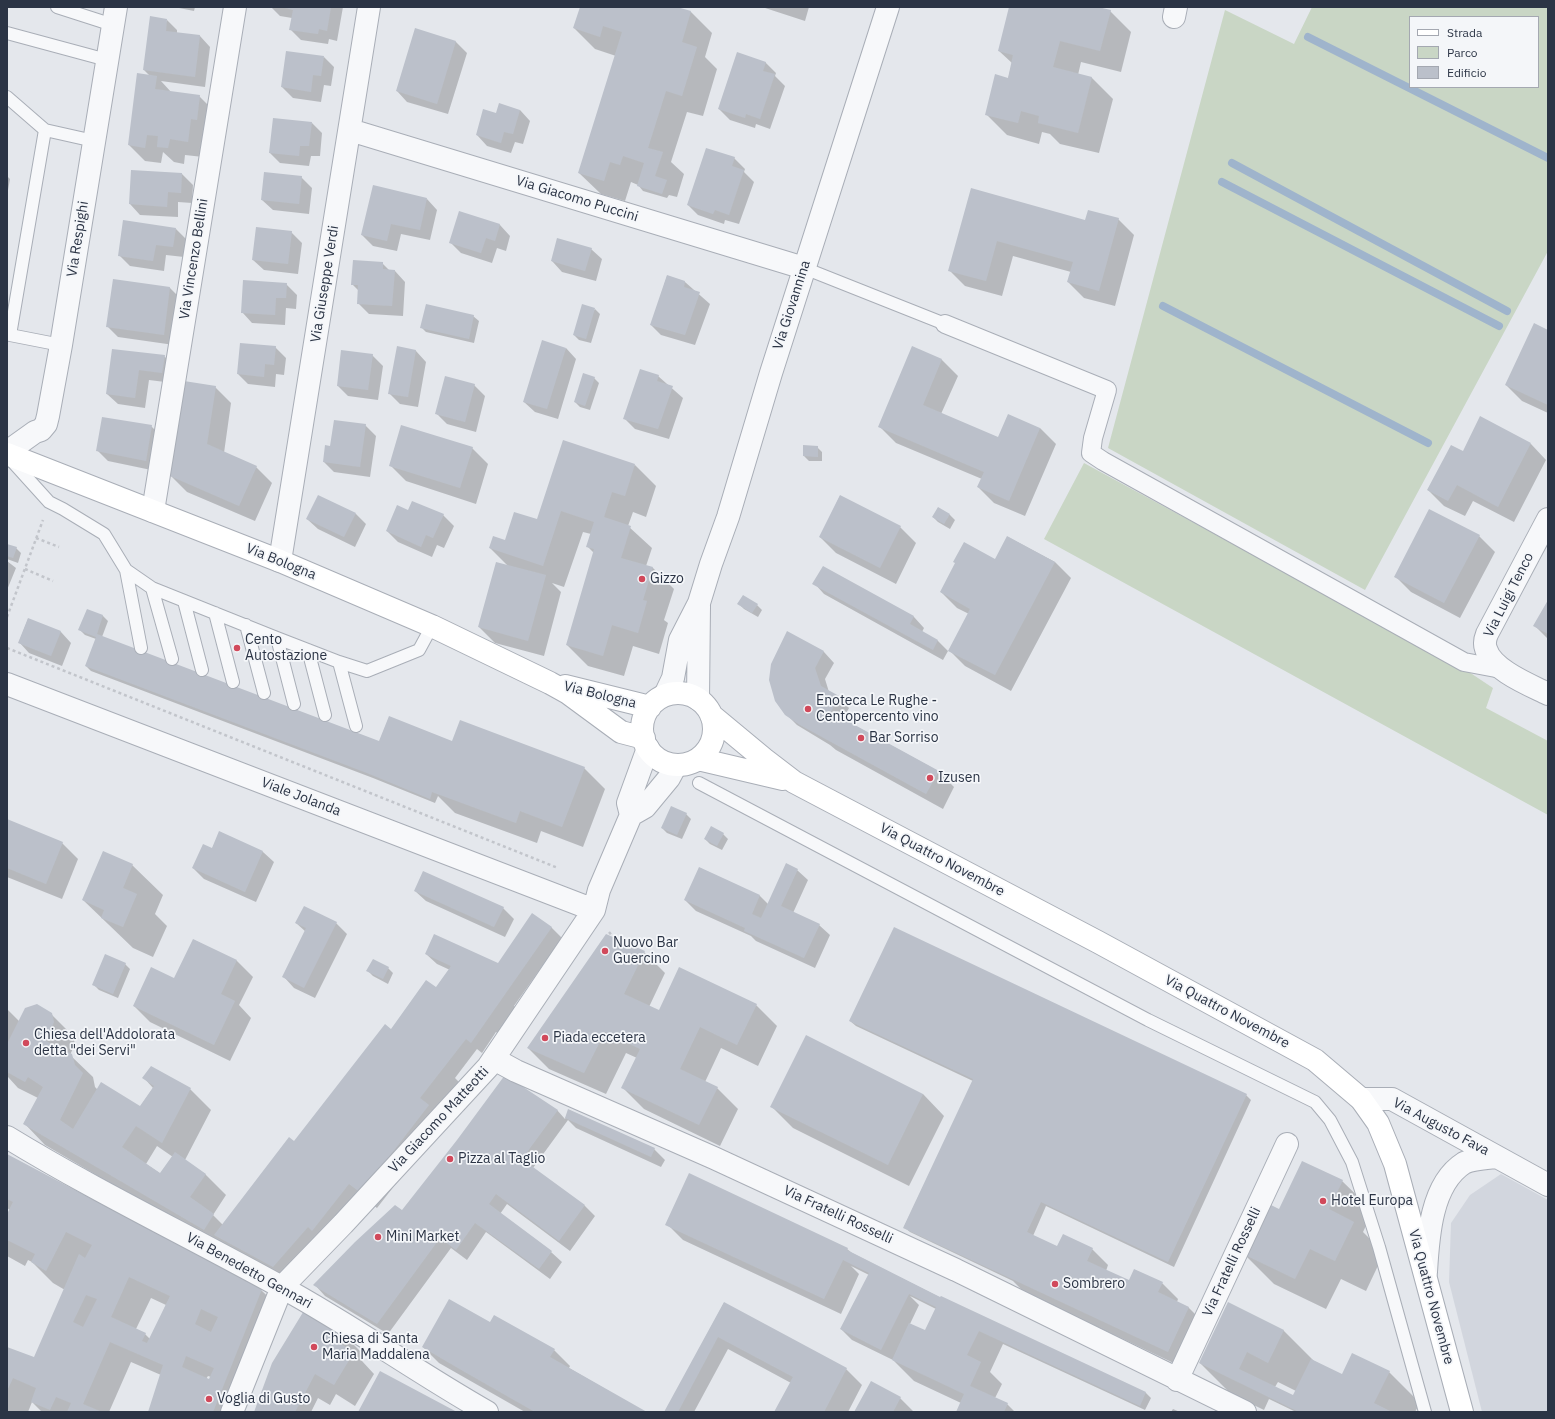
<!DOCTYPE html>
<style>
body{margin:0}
#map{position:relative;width:1555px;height:1419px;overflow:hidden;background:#e4e7ec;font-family:"IBM Plex Sans",sans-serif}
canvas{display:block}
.frame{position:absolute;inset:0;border:8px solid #2b3445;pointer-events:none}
.legend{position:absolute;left:1409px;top:16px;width:130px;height:72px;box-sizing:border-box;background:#f4f6f9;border:1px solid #a4a8b1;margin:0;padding:5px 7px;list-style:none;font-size:12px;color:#2b3445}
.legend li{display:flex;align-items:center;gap:8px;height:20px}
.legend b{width:20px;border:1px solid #a4a8b1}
</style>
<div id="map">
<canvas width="1555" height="1419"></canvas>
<div class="frame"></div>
<ul class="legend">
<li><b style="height:5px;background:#fff"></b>Strada</li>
<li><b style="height:11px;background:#c9d6c5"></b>Parco</li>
<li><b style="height:11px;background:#bbc0ca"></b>Edificio</li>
</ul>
</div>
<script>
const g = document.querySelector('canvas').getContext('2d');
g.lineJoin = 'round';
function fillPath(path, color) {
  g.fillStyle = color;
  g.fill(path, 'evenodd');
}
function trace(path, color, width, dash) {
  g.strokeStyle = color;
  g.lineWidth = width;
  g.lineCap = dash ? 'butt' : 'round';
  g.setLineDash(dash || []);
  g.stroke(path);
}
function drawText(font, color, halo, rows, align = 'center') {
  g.font = font + ' "IBM Plex Sans",sans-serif';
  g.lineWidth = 3.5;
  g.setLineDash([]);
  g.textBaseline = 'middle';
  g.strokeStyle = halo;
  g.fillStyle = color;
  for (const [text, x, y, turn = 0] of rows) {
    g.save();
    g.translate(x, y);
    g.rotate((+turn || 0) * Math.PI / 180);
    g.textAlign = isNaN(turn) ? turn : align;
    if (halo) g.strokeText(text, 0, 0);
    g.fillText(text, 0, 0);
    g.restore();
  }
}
const built = new Path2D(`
 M1501,1174L1548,1200V1412H1482L1449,1282L1451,1223L1470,1195Z`);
const green = new Path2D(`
 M1312,7H1548V251L1365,590L1108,448L1225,10L1294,44ZM1410,17H1538V87H1410Z
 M1084,463L1472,674L1493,688L1486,708L1548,741V815L1044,539Z`);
const shadow = new Path2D(`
 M174,7H195L194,11Z
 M271,7H343L337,41L329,39L328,44L301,40L290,29L292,18L280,16Z
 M581,7H674L691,12L712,33L705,57L717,69L703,116L687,112L671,162L684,174L677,197L669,195L667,198L643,191L638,185L631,182L625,201L601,194L579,173L616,56L595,49L574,28Z
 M762,7H809L805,21Z
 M1010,7H1094L1110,11L1131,32L1121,72L1081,62L1078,75L1092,78L1113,99L1099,153L1060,144L1050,134L1042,132L1039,144L1007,135L986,114L1008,79L1012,63L999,51Z
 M167,20L177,30V33L200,36L210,47L205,87L161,81L172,93L199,96L215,112L203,157L185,155L184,164L174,162L163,152L161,163L145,161L129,145L150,76L144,70Z
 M416,30L456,42L467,53L448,114L407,102L397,91Z
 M324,57L334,67L331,86L324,85L321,102L293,98L282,87Z
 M765,62L776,73L775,76L785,86L770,129L756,124L755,128L730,120L719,109Z
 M520,110L530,121L523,144L515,142L511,153L487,146L477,135L497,114Z
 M312,123L322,133L320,156H311L309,166L280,163L270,153Z
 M734,158L745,169L744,172L754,182L739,224L725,220L724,224L698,215L688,205Z
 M132,171L182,174L193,185L192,203L178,202V217L140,215L130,204Z
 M7,176L10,179L7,196Z
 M301,177L312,188L309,214L273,210L262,200Z
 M972,190L1086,221L1118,219L1134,235L1115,306L1084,298L1068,282L1071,272L1013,256L1002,296L965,286L949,270Z
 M427,199L437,210L430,240L401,234L397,251L373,246L362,235Z
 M460,212L500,225L510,236L506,251L497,248L492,263L461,253L450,242Z
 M176,229L186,239L184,257L166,255L164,271L130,266L119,255Z
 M291,232L302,243L298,274L264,270L253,260Z
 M591,249L602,259L596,281L562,272L552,261Z
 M382,263L390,271H395L405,282L403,316L369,314L358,303L359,291L352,284Z
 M667,276L685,282L710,304L695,345L661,335L651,325Z
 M114,280L170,288L181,299L174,345L118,337L107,326Z
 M286,284L297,295L296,309L286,308L285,325L252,323L242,312Z
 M595,309L600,314L591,343L579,340L574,335Z
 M473,316L479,321L474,343L426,332L421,327Z
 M1548,331V413L1522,401L1506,385Z
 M275,347L286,358L284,375L276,374L275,387L248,384L238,374Z
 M913,347L942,360L958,376L941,414L999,438L1040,428L1056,444L1025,516L994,503L978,487L982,479L896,443L880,427Z
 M398,348L416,351L426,362L418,407L400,404L389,393Z
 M566,348L576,359L558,419L535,412L524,402Z
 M113,350L164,356L175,367L173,383L149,380L145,408L118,404L107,394Z
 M372,355L383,366L378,400L348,396L338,386Z
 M658,376L683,398L669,439L635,429L624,418Z
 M594,378L599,383L590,410L580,407L575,402Z
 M474,385L485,396L476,432L447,424L436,413Z
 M215,387L231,403L224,453L256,467L272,483L255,521L187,492L171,476Z
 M365,425L376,436L370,477L334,472L324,462L331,447Z
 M151,426L162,437L156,471L108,461L97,450Z
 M1531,444L1546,460L1514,522L1473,501L1465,516L1444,506L1428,490L1463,452Z
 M817,447L822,452V461H809L804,456Z
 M472,448L488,464L476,504L406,481L390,465Z
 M635,465L656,486L646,517L633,512L628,526L652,548L646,566L653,568L674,589L664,620L668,623L659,654L633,646L624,676L588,666L567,645L594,553L587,546L591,534L583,532L564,587L552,583L561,592L544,656L495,643L479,627L508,566L490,548L505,541L537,520Z
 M840,496L900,527L916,543L896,584L836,553L820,537Z
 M938,508L950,515L955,520L950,529L938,522L933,517Z
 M409,511L443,515L454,526L444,548L437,545L432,557L398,542L387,531Z
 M356,514L366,524L355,547L318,529L307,519Z
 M1479,536L1495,552L1460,618L1411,592L1395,576Z
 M1008,537L1055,562L1071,578L1011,691L965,666L949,650L969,614L957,608L941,592L995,560Z
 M7,545L16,548L21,553L18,563L7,559Z
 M7,561L16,568L7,590Z
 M823,567L914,617L924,628L922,632L938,641L948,651L943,660L824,594L814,583Z
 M1548,602V639L1535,626Z
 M739,604L757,605L762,610L758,617L744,609Z
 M87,610L103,616L108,621L102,637L379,742H452L584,768L605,789L583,847L541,831L537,843L455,813L438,796L435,803L373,778L91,671L86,666L96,639L85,635L80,630Z
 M28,619L61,632L71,643L62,666L29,653L19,642Z
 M787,632L824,652L834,663L825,679L829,692L839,697L849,708L843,719L938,771L954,787L943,809L836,750L830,745L797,725L786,714Z
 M686,814L691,819L682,839L667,833L662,828Z
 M7,820L62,843L78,859L62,899L7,877Z
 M220,832L263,852L274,862L256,902L204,879L193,868L212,849Z
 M723,834L728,839L722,850L710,844L705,839Z
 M132,865L163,895L155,914L167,926L153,957L133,948L83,900Z
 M700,868L760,896L768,904L797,870L808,880L793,913L819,925L830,935L815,968L756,941L751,936L696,911L685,900Z
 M415,891L503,908L514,919L505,937L426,901Z
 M296,923H336L347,934L315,998L294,988L284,977L306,932Z
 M551,927L562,938L514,1006L520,1011L501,1036L496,1032L482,1053L477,1049L455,1078L460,1083L444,1122L377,1208L365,1199L289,1283L225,1250L45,1145L24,1123L38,1098L18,1088L8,1077L7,1079V1009L19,1021L51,1014L73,1036L75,1044L70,1055L93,1077L95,1087L98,1090L140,1107L153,1088L144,1078L190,1089L211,1110L185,1160L205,1174L226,1195L213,1215L223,1225L392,1030L442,992L450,970L437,964L426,954L498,964ZM157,1146L173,1157L161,1174L146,1164Z
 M194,940L237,961L253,977L239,1005L251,1018L230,1061L150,1022L134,1006L175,980Z
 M644,952L665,973L649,1007L659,1012L756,1005L777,1026L758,1066L721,1048L705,1082L717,1088L738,1109L720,1146L644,1109L623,1088L637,1058L626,1053L606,1094L549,1069L528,1048Z
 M125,964L130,969L118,998L99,990L94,985Z
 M388,968L393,973L388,984L373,976L368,971Z
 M850,1021L1246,1095L1251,1100L1174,1267L1046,1206L1033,1236L1058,1247L1092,1249L1108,1265L1106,1271L1130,1282L1135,1270L1162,1283L1178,1299L1177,1302L1188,1307L1204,1323L1184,1368L1024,1292L1013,1281L910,1232L904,1227L973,1081L856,1026Z
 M923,1094L944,1116L909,1186L793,1128L771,1106Z
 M557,1110L565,1119L569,1110L654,1149L665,1160L661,1167L576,1128L568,1120L533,1168L585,1206L595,1216L570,1251L507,1204L500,1214L551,1252L562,1262L550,1279L486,1232L467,1260L451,1248L388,1334L325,1296L315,1285L402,1212Z
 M7,1156L261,1290L283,1311L242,1412H149L161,1375L131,1362L109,1412H42L32,1402L28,1412H7V1348L35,1359L65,1290L53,1283L32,1262L28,1260L25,1266L7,1256V1216L10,1210L7,1208ZM151,1298L166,1305L150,1339L145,1334L136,1329ZM208,1376L211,1377L210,1381L206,1379Z
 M1342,1181L1373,1211L1363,1232L1384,1253L1366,1291L1341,1279L1326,1309L1274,1284L1244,1254L1280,1211Z
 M667,1224L847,1249L852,1253L941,1298L1146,1393L1151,1398L1145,1410L1003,1344L990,1372L1002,1384L995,1398L1007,1404L1015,1412H957L961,1403L914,1381L893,1360L852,1340L841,1329L869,1275L851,1266L859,1274L841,1314L683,1240ZM910,1296L936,1309L926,1332L910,1324L919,1305Z
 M724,1303L846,1369L862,1385L848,1412H776L791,1383L728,1349L694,1412H665Z
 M491,1324L554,1350L570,1366L569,1368L645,1412H525L439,1363L423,1347Z
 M1283,1330L1314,1361L1342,1376L1389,1372L1420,1403L1415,1412H1296L1269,1399L1264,1410L1231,1394L1200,1363ZM1278,1382L1296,1391L1294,1397L1275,1387Z
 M344,1335L365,1356L362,1361L374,1374L355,1406L336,1394L330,1405L318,1398L311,1412H255Z
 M871,1383L900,1398L914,1412H855Z
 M1173,1409L1180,1412H1171Z`);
const stream = new Path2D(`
 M1308,37L1548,158
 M1232,163L1507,311
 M1222,182L1499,326
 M1163,306L1428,443`);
const building = new Path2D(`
 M282,7H331L327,31L319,29L318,34L289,30L293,10Z
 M580,7H677L691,11L682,42L697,47L682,96L666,91L648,148L663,152L655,176L667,180L662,194L637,186L644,163L623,156L620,165L610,162L604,181L578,173L622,32L603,26L600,37L573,28Z
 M1009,7H1098L1111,10L1100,51L1060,41L1053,67L1092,77L1078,133L1038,123L1039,116L1021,111L1018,123L985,115L995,74L1008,78L1013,55L998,51Z
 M150,16L167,19L166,31L200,35L195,77L143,70Z
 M415,28L456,41L437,104L396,91Z
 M286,51L324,56L321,76L313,75L311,92L281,87Z
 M737,52L766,62L763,71L775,74L760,119L746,114L745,118L718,109Z
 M137,73L157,76L155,89L200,95L197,120L191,119L188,142L170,139L168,148L157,147L158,136L147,135L145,148L128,145Z
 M499,103L520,110L513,134L504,132L501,143L476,135L483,109L496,113Z
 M273,118L312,122L309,146H300L299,156L269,153Z
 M706,148L735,157L732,166L744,170L729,215L715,210L713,214L687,205Z
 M131,170L182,173L181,193L168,192L167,207L129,204Z
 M264,172L302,176L299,204L261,200Z
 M373,185L427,198L420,230L391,224L387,241L361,235Z
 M971,188L1085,220L1088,210L1119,218L1099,291L1067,282L1073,262L997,241L986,281L948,271Z
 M459,211L500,224L495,241L486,238L481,253L449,243Z
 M123,220L176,228L173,247L156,245L153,261L118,256Z
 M256,227L292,231L288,264L252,260Z
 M557,238L592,248L585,271L551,261Z
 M353,260L383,262V269L395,270L392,306L357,304L358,285H351Z
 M667,275L685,281L684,287L700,292L685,335L650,325Z
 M113,279L170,287L164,335L106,327Z
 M243,280L287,283L286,298H276L275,315L241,313Z
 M426,304L474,315L469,339L420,328Z
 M582,304L595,308L586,339L573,335Z
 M1534,323L1548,330V405L1505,385Z
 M542,340L566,348L547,409L523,402Z
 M240,343L276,346L274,365L265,364L264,377L237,374Z
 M397,346L416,350L408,397L388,394Z
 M912,346L942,359L923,405L998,437L1008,414L1040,428L1009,501L977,487L984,472L878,427Z
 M112,349L165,355L162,373L139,370L135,398L106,394Z
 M341,350L373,354L368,390L337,386Z
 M640,369L659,375L657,381L673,386L658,429L623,419Z
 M583,373L595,377L585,406L574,402Z
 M445,376L475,384L465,422L435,414Z
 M184,381L216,386L207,444L257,466L239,506L170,476Z
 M1480,416L1531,443L1498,507L1457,485L1448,501L1427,490L1451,445L1463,451Z
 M102,417L152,425L146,461L96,451Z
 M334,420L366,424L360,467L323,462L325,445L330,446Z
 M401,425L473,447L460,488L389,466Z
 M563,440L635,464L625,496L612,492L604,517L631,526L621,558L653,567L643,600L647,601L638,633L612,625L603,656L566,645L594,549L586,547L594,522L561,511L543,566L489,548L493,536L505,540L514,512L537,519Z
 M803,445L818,446V457L803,456Z
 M318,495L356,513L344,537L306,519Z
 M840,495L901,526L880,568L819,537Z
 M412,501L444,514L433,538L426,535L421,547L386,531L397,505L408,510Z
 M938,507L950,514L944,524L932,517Z
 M1429,509L1480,535L1444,603L1394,577Z
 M1007,536L1055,562L995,675L948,651L970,609L940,592L955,563L953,562L964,542L995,559Z
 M7,544L17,547L13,558L7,556Z
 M496,562L546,575L528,641L478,627Z
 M823,566L914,616L910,624L938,640L933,650L812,584Z
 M743,595L758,604L752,613L737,604Z
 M1548,600V634L1533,626Z
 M87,609L103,615L97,634L379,741L389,716L452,741L460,720L585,767L562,827L520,811L516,823L432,792L430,799L367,773L85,666L96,637L78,630Z
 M28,618L61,631L51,656L18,643Z
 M787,631L824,651L815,668L821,686L839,696L831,712L939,771L926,794L800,725L785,715L775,701L769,680L771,664Z
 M671,806L687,813L677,835L661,828Z
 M7,819L63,842L46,884L7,868Z
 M711,826L724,833L717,846L704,839Z
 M219,831L263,851L245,892L192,868L203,844L212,848Z
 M103,851L133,864L123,888L137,894L123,927L101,918L104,910L82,900Z
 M786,863L798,869L781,906L820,924L804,958L744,931L745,928L684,900L699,867L760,895L752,914L761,918Z
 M423,871L504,907L494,927L414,891Z
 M304,906L337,922L304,988L282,977L306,928L295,923Z
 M532,913L552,927L471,1043L466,1039L420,1098L429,1105L361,1193L349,1184L312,1231L308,1227L273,1267L214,1235L289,1137L294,1141L385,1024L391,1029L426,980L436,987L451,966L425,954L434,934L498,963Z
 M894,927L1247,1094L1168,1262L1041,1202L1027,1232L1057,1246L1063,1234L1093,1248L1087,1261L1129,1280L1134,1269L1163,1282L1158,1292L1189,1307L1168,1352L903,1228L973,1079L849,1021Z
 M606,934L645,951L624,994L659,1010L679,967L757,1004L737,1045L700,1027L680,1069L718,1087L699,1125L621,1088L640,1049L605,1032L584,1073L527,1048Z
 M193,939L237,960L221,994L235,1001L214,1045L133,1006L151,967L174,978Z
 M105,954L126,963L113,994L92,985Z
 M373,959L389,967L383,979L366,971Z
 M37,1004L52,1013L54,1022L46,1041L72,1054L75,1065L83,1073L60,1120L73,1129L101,1082L140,1106L154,1086L142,1078L151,1066L191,1088L162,1143L136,1126L122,1147L160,1173L175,1152L206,1174L190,1197L214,1214L204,1230L23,1124L43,1087L28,1077L25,1082L7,1072V1044L25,1008Z
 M806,1035L923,1094L888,1165L770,1107Z
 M505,1075L558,1110L522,1159L585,1205L559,1241L496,1194L489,1204L552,1251L539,1269L475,1223L456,1250L440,1238L377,1324L313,1285L355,1242L395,1205L402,1210L457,1140Z
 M568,1109L655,1148L651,1157L565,1118Z
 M7,1154L262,1289L213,1412H148L163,1365L110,1342L83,1404L102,1412H67L71,1403L56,1397L50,1410L31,1402L36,1388L13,1378L7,1391V1347L34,1357L79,1254L85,1258L92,1245L66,1232L46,1271L31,1262L35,1254L7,1240V1214L13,1202L7,1199ZM129,1277L170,1296L147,1343L142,1341L146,1333L111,1317ZM86,1295L97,1299L83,1327L73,1322ZM201,1309L218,1317L211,1332L195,1324ZM186,1356L214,1368L209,1379L182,1367Z
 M1302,1161L1343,1180L1329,1209L1354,1222L1335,1261L1310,1249L1295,1279L1243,1254L1267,1203L1279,1209Z
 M689,1173L848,1248L847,1250L940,1297L941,1296L1146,1392L1140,1406L979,1331L967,1355L981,1362L970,1386L1008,1403L1004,1412H956L964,1394L892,1360L909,1323L925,1330L936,1307L909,1294L881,1350L840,1329L869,1273L843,1260L824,1299L665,1225Z
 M449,1299L490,1322L494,1315L555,1349L550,1357L647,1412H535L463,1371L422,1347Z
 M724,1302L847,1368L824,1412H774L793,1377L718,1337L678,1412H664Z
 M1228,1302L1284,1330L1268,1363L1247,1352L1239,1369L1293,1395L1311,1359L1342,1374L1352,1353L1390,1371L1374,1403L1392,1412H1299L1199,1363Z
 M305,1309L345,1334L339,1343L354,1352L334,1385L315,1374L295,1412H254L272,1363Z
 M380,1371L457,1412H358Z
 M871,1381L901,1397L893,1412H854Z`);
const path = new Path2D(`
 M36,538L59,547
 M25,569L53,581
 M7,617L43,520
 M7,648L558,868
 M609,932L613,937`);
const service = new Path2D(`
 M57,7L113,25
 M7,33L107,60
 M7,97L45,130L94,141
 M45,130L10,335L61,345
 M804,268L945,324
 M11,460L49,502L63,509L104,534L126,570L152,588L277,638L339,662L367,671L419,650L432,626
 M126,570L141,648
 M152,588L172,659
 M184,601L202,670
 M215,613L233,682
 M246,625L264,693
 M277,638L294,704
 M308,650L325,715
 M339,662L356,726
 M699,783L1148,1020L1315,1102L1330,1120L1352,1162L1379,1247L1425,1412`);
const pedestrian = new Path2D(`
 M945,324L1107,390L1093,438L1091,453L1103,461L1464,662L1501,669`);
const minor = new Path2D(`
 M1174,17L1176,7
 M350,130L804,268
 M7,452L35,432L41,430L46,424L48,416L61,345L116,7
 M153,511L235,7
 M1548,519L1487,634C1485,639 1484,644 1486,649C1492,670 1530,685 1548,694
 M280,561L369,7
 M7,684L594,910
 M631,815L645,807L669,778L676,765
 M494,1059L516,1071L714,1158L956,1270L1245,1412
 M1361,1099H1392L1548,1185
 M7,1137C97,1192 191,1237 283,1288C353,1326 418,1373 487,1412
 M1426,1272C1428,1237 1431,1184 1464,1163C1471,1159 1489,1158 1497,1157
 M1177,1380L1287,1144
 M232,1412L282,1287L343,1224L488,1067L594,910L599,890L631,815L628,803L648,748`);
const tertiary = new Path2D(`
 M665,695L673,678L680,640L699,603L711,564L728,517L771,373L888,7
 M698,699L699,606`);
const secondary = new Path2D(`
 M7,454L280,561L432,626L550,683L568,693L621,732L644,738
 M565,686L650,707
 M642 729a36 36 0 1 1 72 0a36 36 0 1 1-72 0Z
 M711,715L764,759L794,782L1098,942L1315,1060L1361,1099L1378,1123L1395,1164L1462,1412
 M698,759L783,779`);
const markers = [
 [642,579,4,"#d1495b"],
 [237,648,4,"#d1495b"],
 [808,709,4,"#d1495b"],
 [861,738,4,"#d1495b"],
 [930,778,4,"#d1495b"],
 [605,951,4,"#d1495b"],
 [545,1038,4,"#d1495b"],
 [26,1043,4,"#d1495b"],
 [450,1159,4,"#d1495b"],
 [1323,1201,4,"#d1495b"],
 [378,1237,4,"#d1495b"],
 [1055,1284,4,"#d1495b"],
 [314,1347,4,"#d1495b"],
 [209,1399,4,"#d1495b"]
];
const streetNames = [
 ["Via Giacomo Puccini",577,199,17],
 ["Via Respighi",78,239,-81],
 ["Via Vincenzo Bellini",194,259,-81],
 ["Via Giuseppe Verdi",325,284,-81],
 ["Via Giovannina",792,305,-72],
 ["Via Bologna",281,562,22],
 ["Via Luigi Tenco",1509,595,-63],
 ["Via Bologna",600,695,14],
 ["Viale Jolanda",301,797,21],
 ["Via Quattro Novembre",942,860,28],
 ["Via Quattro Novembre",1227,1012,28],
 ["Via Giacomo Matteotti",439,1120,-47],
 ["Via Augusto Fava",1441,1127,28],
 ["Via Fratelli Rosselli",838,1215,25],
 ["Via Fratelli Rosselli",1232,1262,-65],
 ["Via Benedetto Gennari",249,1271,29],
 ["Via Quattro Novembre",1431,1297,75]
];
const poiNames = [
 ["Gizzo",650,579],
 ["Cento",245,640],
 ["Autostazione",245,656],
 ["Enoteca Le Rughe -",816,701],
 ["Centopercento vino",816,717],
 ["Bar Sorriso",869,738],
 ["Izusen",938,778],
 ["Nuovo Bar",613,943],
 ["Guercino",613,959],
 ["Chiesa dell'Addolorata",34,1035],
 ["detta \"dei Servi\"",34,1051],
 ["Piada eccetera",553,1038],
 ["Pizza al Taglio",458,1159],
 ["Hotel Europa",1331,1201],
 ["Mini Market",386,1237],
 ["Sombrero",1063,1284],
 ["Chiesa di Santa",322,1339],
 ["Maria Maddalena",322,1355],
 ["Voglia di Gusto",217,1399]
];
fillPath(built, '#d2d6de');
fillPath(green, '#c9d6c5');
fillPath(shadow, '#0003');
trace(stream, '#9fb4cc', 8);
fillPath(building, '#bbc0ca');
trace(service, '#a9aeb7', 14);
trace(pedestrian, '#a9aeb7', 20);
trace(minor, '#a9aeb7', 24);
trace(tertiary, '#a9aeb7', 24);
trace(secondary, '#a9aeb7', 24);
trace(path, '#c2c5cb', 2.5, [3, 3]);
trace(service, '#f7f8fa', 12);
trace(pedestrian, '#f7f8fa', 18);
trace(minor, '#f7f8fa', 22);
trace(tertiary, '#f7f8fa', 22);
trace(secondary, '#fff', 22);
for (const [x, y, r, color] of markers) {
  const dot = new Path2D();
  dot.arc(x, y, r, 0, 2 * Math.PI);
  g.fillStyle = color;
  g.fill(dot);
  trace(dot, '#f4f6f9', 1.5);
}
drawText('14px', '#2b3445', '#f4f6f9', streetNames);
drawText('14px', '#2b3445', '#f4f6f9', poiNames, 'left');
</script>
